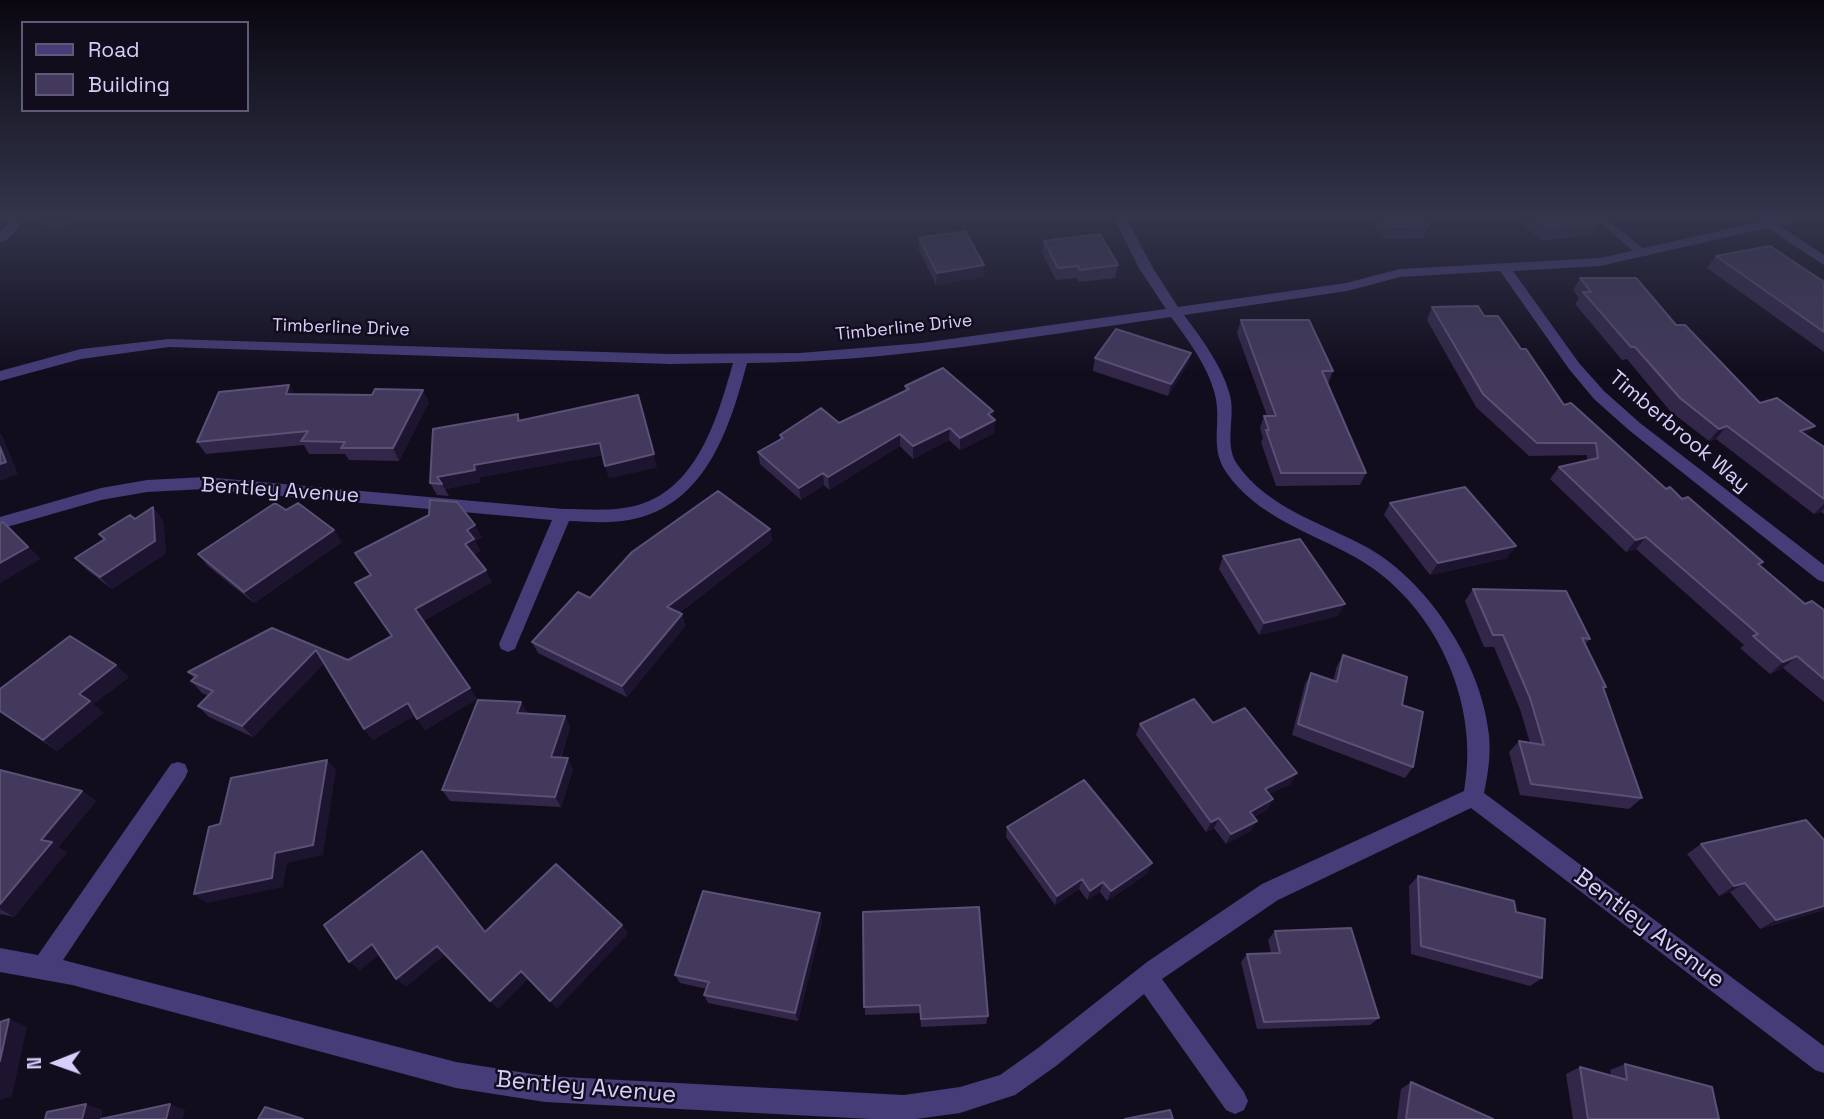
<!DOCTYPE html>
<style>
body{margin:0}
#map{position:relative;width:1824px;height:1119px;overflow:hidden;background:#120d1d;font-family:"Space Grotesk",sans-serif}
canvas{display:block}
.legend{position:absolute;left:21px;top:21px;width:228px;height:91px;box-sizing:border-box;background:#120d1d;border:2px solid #615a76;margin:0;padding:9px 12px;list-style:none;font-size:21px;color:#d8cdfb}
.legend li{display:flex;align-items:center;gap:14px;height:35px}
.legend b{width:35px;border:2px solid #615a76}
.north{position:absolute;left:21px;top:1028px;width:70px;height:70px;-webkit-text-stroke:5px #120d1d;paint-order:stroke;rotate:269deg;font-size:19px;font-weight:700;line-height:28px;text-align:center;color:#d8cdfb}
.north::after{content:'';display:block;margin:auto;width:24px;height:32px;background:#d8cdfb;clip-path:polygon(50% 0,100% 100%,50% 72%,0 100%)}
</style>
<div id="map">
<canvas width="1824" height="1119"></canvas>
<ul class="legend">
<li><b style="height:9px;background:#453c78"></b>Road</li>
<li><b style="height:19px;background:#43395c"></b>Building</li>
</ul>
<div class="north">N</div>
</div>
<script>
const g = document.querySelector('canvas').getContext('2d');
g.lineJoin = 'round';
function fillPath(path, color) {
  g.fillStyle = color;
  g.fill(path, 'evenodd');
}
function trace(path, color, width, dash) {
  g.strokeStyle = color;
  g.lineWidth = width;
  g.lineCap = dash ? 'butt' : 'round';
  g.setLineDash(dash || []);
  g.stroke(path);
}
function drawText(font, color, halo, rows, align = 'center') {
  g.font = font + ' "Space Grotesk",sans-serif';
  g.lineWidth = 5;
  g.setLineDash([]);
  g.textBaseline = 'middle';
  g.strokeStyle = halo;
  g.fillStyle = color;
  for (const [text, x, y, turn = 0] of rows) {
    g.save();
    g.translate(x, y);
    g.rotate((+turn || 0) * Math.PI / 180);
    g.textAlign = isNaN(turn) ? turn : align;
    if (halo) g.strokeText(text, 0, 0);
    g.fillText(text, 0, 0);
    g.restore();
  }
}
const service = new Path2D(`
 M1595,218H1607L1647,252V256H1639Z`);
const minor = new Path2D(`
 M10,218H22C21,228 9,240 0,243V232L9,223Z
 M1114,218H1126L1153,268L1178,307L1346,283L1400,269L1600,258L1758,222V218H1812L1780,226L1824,255V265L1767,228L1600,266L1513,271L1579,363L1604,391L1640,423L1824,565V582L1818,580L1630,431L1594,399L1569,369L1500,271L1400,277L1347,291L1184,315C1201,338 1221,364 1229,392C1237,415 1223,443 1237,464C1269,510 1324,523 1370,549C1430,584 1482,665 1489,735C1491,755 1488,774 1484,793L1824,1046V1073L1815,1070L1471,808L1278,900L1162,979L1244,1092L1248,1101L1244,1110L1235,1114L1226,1110L1144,994L1056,1066L1015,1095L960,1113L916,1119H871L545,1102L456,1088L72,985L0,972V948L38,955L171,764L178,762L185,764L188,771L185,778L63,960L456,1062L545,1076L904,1095L960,1087L1000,1075L1038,1048L1147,962L1262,884L1464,791C1481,702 1434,600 1353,556C1309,532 1256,516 1226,472C1209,447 1222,422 1215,395C1208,366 1188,340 1171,317C1030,337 890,362 747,363C731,424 708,500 638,518C616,524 592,522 569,521L517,644L515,649L508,652L501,649L499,644L552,520L205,489L147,492L101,500L0,529V517L101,488L147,480L205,477L563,509C588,509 614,512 638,505C698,488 718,416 733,363L670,364L169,347L81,359L0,381V371L81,349L169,339L670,354L800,353L922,343L1166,309L1139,268Z`);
const wall = new Path2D(`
 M33,218H86L54,232Z
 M1370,218H1424L1429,226L1424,238L1383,239Z
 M1516,218H1593L1598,223L1591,235L1541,241Z
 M919,238L984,265L983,277L936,285L919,250Z
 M1044,241L1118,265L1115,278L1079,282L1076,278L1056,280L1042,253Z
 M1716,256L1824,282V352L1707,268Z
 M1580,278L1676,325L1760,403L1815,426L1806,435L1824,447V514L1821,512L1814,514L1716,439L1709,441L1670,411L1627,359L1622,360L1575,304L1579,298L1573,290Z
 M1432,307L1484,316L1521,349L1564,405L1805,604L1824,610V702L1783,668L1770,674L1740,648L1744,645L1636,549L1626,552L1550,479L1559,467L1587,460V455L1529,456L1476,407L1427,320Z
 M1241,320L1333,371L1328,384L1366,473L1360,485L1276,486L1261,442L1263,438L1260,428L1264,416H1267L1237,333Z
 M1191,353L1187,365L1168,396L1093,371L1095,358Z
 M905,386L993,411L994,433L960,450L949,440L913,459L900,446L829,490L824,485L801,500L760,464L758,452L780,439V435L839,423L905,391Z
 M295,394L429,402L399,461L349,460L345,454H309L304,445L206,454L197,442Z
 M518,414L521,421L657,467L609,478L603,455L480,477V482L445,489L449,496L437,495L430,483Z
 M1390,503L1507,558L1430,575L1384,515Z
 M286,510L342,542L254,603L208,566L198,554Z
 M429,515L482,537L475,541L480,551L474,555L492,582L423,621L477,699L425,730L415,715L373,740L364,729L324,663L253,737L209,717L198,706L208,696L202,693L191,681L194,678L188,672L348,660L391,636L371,575Z
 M135,519L163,520L166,553L112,589L87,570L75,558L104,540L99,534Z
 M770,529L772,541L679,613L682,614L685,626L627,697L538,653L532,642L590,598Z
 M1223,556L1338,616L1259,635L1219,569Z
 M1473,589L1590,639L1585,644L1606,687L1604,689L1642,798L1629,809L1520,795L1509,752L1519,741L1530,743L1520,709L1494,647H1484L1465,601Z
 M1343,655L1402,705L1413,767L1405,778L1292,735L1305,684L1311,673L1333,681L1337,666Z
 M129,677L93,704L103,713L57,751L0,712V689Z
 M528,714L565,716L570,727L561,757L573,769L561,807L450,801L442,790Z
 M1213,723L1291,784L1269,794L1273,799L1267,810L1254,817L1251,831L1226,844L1214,828L1206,832L1136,735L1140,724Z
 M0,770L82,791L96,801L58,847L67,852L14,917L1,914L0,915Z
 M1007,827L1148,873L1107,901L1100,892L1087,900L1079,889L1055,905L1006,837Z
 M1824,840V910L1760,929L1730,892L1719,896L1687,854L1701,844Z
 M1418,876L1516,912L1542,978L1530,986L1411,954L1409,886Z
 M863,912L988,1016L986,1024L921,1027L920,1013L865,1015Z
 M820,913L822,922L798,1021L708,1003L704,995L707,989L680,983L675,975Z
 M1275,931L1379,1018L1370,1025L1257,1029L1241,962L1247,954L1271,953L1268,940Z
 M1625,1064L1719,1119H1573L1566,1074L1580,1067L1611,1075L1610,1070Z
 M1411,1082L1493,1119H1397L1401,1089Z`);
const shadedWall = new Path2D(`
 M50,218H86L54,232L45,220Z
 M984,265L983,277L936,285L937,273Z
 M1191,353L1187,365L1168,396L1171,384Z
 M289,385L297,398L286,394Z
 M423,390L429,402L399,461L393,448Z
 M641,407L657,467L609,478L605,466Z
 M993,411V421L995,420L994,433L960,450V438L988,414Z
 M1727,426L1716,439L1709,441L1719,429Z
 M1815,426L1803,438L1800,431Z
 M950,428L949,440L913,459V446Z
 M0,433L2,435L18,474L0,481Z
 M900,434V446L829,490L828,477Z
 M600,443L604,455L480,477V482L445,489L437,477L474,465Z
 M823,473L824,485L801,500L799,488Z
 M1824,504V508L1821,512L1814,514Z
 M153,507L163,520L166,553L112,589L100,577Z
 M475,525L482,537L475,541L480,551L472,556L465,544L467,530Z
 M770,529L772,541L671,619L667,607Z
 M334,530L342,542L254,603L244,592Z
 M16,534L41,559L0,583V563Z
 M1646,537L1636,549L1626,552L1636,540Z
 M1516,546L1507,558L1430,575L1438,563Z
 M486,570L492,582L423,621L415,609Z
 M1345,604L1338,616L1259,635L1264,623Z
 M682,614L685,626L627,697L622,686Z
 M316,650L326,662L253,737L242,726Z
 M1797,656L1783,668L1770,674L1783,662Z
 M116,665L129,677L93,704L103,713L57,751L43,740L79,694Z
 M470,688L477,699L425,730L417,719Z
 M521,702L528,713H517Z
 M408,703L416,715L373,740L364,729Z
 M565,716L570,727L557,767L551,757Z
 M568,758L573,769L561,807L555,797Z
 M327,760L336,770L323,855L287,863L283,887L207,903L194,894L275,853Z
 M1297,773L1291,784L1259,799L1265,789Z
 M82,791L96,801L58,847L67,852L14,917L0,909V904L41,840Z
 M1273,799L1267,810L1244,822L1250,812Z
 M1219,818L1214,828L1206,832L1211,822Z
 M1257,821L1251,831L1226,844L1231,834Z
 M422,851L431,861L493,941L485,932Z
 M1152,863L1148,873L1107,901L1111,891Z
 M1082,879L1079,889L1055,905L1057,896Z
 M1103,882L1100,892L1087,900L1090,891Z
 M1745,883L1730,892L1719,896L1734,886Z
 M1824,906V910L1760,929L1776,920Z
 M820,913L822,922L798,1021L795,1013Z
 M622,925L628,934L557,1009L550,1001Z
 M372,944L382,953L360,970L349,962Z
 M437,946L446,954L406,987L396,979Z
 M521,971L528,979L498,1009L490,1001Z
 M9,1019L27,1027L12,1096L0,1100V1061Z
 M86,1104L103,1110L101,1119H82Z
 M170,1104L185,1110L183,1119H166Z`);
const building = new Path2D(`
 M1382,218H1424L1429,226L1388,227Z
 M1536,218H1593L1598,223L1548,228Z
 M965,231L984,265L937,273L919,238Z
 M1100,234L1118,265L1080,270L1078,266L1058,268L1044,241Z
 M1770,246L1824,282V332L1716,256Z
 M1580,278H1636L1676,325H1685L1760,403L1777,398L1815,426L1800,431L1824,447V499L1727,426L1719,429L1680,398L1635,347H1631L1583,292H1591Z
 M1478,306L1484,316H1498L1521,349H1526L1564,405L1571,403L1666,489L1670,487L1682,499L1688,497L1763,562L1758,564L1805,604L1812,601L1824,610V679L1797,656L1783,662L1753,636L1758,634L1646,537L1636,540L1559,467L1598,458L1596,443H1537L1483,394L1432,307Z
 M1241,320H1309L1333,371H1322L1366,473H1281L1266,430H1269L1264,416H1276Z
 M1116,329L1191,353L1171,384L1095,358Z
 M943,368L993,411L988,414L995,420L960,438L950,428L913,446L900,434L828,477L823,473L799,488L758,452L783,438L780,435L821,408L839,423L909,389L905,386Z
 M289,385L286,394L372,395L375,389L423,390L393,448H341L345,442L301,441L308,431L197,442L219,392Z
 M638,395L654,454L605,466L600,443L474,465L475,470L437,477L442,484L430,483L433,429L518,414V421Z
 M0,447L6,462L0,464Z
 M1465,487L1516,546L1438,563L1390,503Z
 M718,491L770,529L667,607L682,614L622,686L532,642L578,592L590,598L632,552Z
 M430,500L457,502L475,525L467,530L474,539L465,544L486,570L415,609L470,688L417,719L408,703L364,729L316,650L242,726L198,706L213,691L191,681L197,676L188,672L272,628L348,660L392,636L355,583L371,575L355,553L429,515Z
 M275,503L286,510L298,503L334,530L244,592L198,554Z
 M153,507L155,541L100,577L75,558L105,539L99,534L130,515L135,519Z
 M3,522L28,547L0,563V523Z
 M1300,539L1345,604L1264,623L1223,556Z
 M1473,589L1566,591L1590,639L1582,638L1606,687H1603L1642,798L1531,784L1519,741L1544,745L1530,698L1503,635H1493Z
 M70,636L116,665L79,694L90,701L43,740L0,711V689Z
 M1343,655L1407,677L1402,705L1423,712L1413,767L1298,724L1311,673L1337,682Z
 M1194,699L1213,723L1245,708L1297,773L1265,789L1273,799L1250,812L1257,821L1231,834L1219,818L1211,822L1140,724Z
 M478,700L521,702L517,713L565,716L551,757L568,758L555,797L442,790Z
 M327,760L313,845L275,853L272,878L194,894L209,827L220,824L231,778Z
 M0,770L82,791L41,840L52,842L0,904Z
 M1084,780L1152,863L1111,891L1103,882L1090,891L1082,879L1057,896L1007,827Z
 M1806,820L1824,840V906L1776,920L1745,883L1734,886L1701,844Z
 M422,851L485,932L556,864L622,925L550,1001L521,971L490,1001L437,946L396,979L372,944L349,962L324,925Z
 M1418,876L1514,901L1516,912L1545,919L1542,978L1421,946Z
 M703,891L820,913L795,1013L704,995L709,982L675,975Z
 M979,907L988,1016L921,1019L920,1005L864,1007L863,912Z
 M1351,928L1379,1018L1264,1022L1247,954L1280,953L1275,931Z
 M9,1019L0,1061V1022Z
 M1625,1064L1712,1087L1719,1119H1588L1580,1067L1627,1080Z
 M1411,1082L1493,1119H1406Z
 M86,1104L82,1119H45L47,1112Z
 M170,1104L166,1119H101Z
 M265,1107L303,1119H258Z
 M1170,1110L1173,1119H1125Z`);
const farStreetnames = [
 ["Timberline Drive",341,328,2],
 ["Timberline Drive",904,328,-6]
];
const streetNames = [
 ["Timberbrook Way",1679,432,40],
 ["Bentley Avenue",280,491,4]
];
const nearStreetnames = [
 ["Bentley Avenue",1649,929,37],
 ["Bentley Avenue",586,1088,5]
];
fillPath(service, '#453c78');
fillPath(minor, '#453c78');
fillPath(wall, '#322749');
fillPath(shadedWall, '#1d1530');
fillPath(building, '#43395c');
trace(building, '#5b5075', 2);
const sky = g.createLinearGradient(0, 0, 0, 375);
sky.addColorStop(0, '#0a0710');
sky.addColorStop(0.58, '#33354c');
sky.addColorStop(1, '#33354c00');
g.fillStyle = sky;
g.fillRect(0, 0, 1824, 375);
drawText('18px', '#d8cdfb', '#120d1d', farStreetnames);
drawText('21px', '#d8cdfb', '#120d1d', streetNames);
drawText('24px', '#d8cdfb', '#120d1d', nearStreetnames);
</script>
